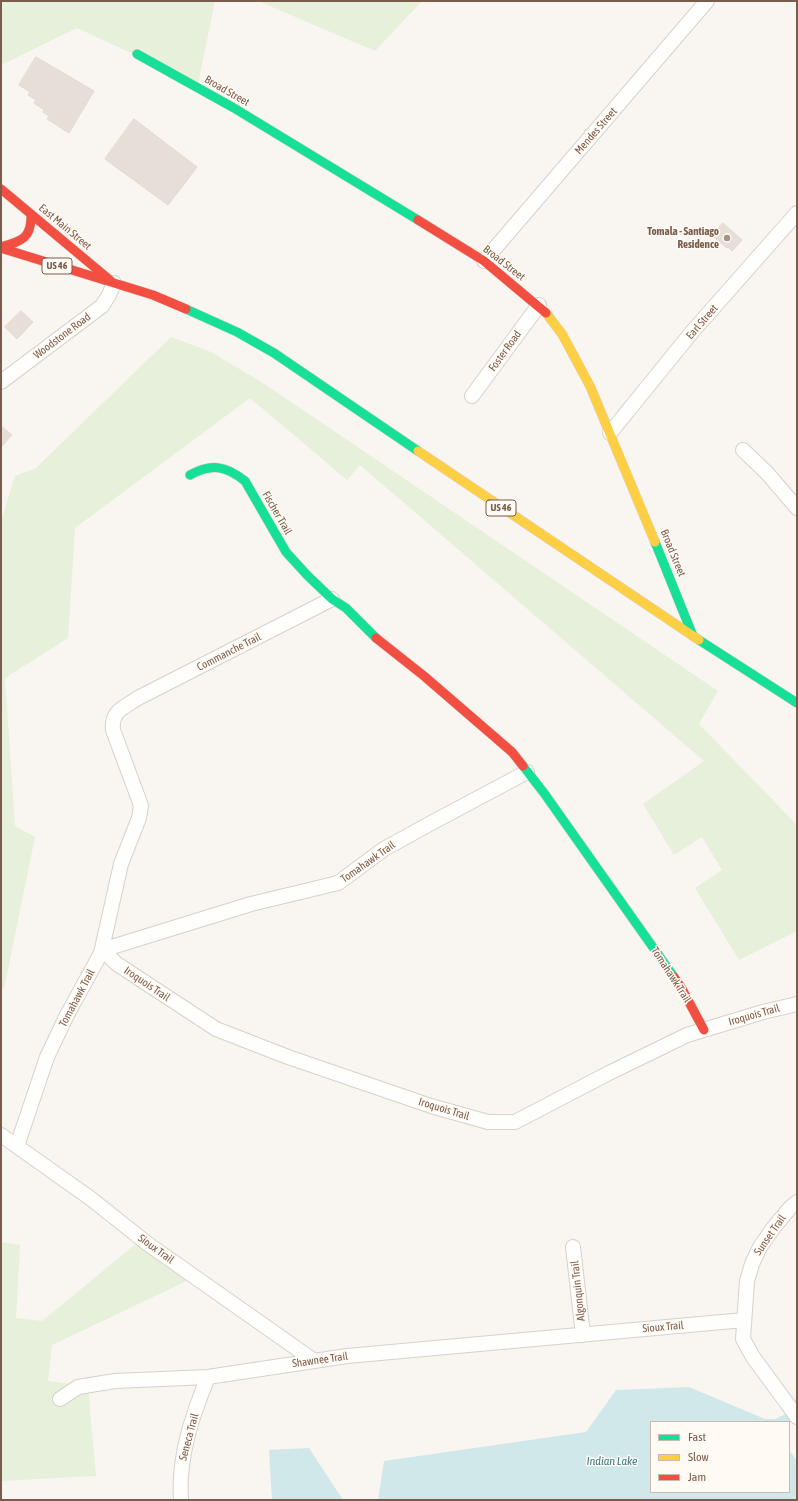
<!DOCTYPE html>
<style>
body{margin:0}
#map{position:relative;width:798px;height:1501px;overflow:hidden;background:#f9f5f0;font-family:"Asap Condensed",sans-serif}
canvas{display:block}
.frame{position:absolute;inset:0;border:2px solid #7a5c4d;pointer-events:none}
.legend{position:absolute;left:650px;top:1421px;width:140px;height:72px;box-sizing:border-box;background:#fffaf3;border:1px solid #cabbb1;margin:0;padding:5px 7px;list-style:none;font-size:12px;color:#7a5c4d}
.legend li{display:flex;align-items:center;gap:8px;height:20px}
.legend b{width:20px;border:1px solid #cabbb1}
</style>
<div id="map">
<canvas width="798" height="1501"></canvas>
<div class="frame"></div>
<ul class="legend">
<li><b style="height:5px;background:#16e098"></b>Fast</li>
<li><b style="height:5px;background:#ffcf43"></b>Slow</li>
<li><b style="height:5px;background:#f24e42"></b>Jam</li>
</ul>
</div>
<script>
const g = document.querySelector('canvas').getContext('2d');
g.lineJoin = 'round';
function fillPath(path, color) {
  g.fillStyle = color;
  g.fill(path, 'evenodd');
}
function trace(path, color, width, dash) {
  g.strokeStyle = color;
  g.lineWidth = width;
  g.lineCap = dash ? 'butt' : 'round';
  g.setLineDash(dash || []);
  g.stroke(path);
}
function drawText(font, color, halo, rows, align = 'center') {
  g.font = font + ' "Asap Condensed",sans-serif';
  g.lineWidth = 3;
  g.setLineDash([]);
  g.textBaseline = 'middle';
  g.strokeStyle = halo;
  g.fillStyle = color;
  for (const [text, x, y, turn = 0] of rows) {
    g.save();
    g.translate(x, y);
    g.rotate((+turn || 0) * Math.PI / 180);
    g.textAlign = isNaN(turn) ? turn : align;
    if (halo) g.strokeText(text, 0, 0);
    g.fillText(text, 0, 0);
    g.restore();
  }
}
const green = new Path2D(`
 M1,1H215L198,84L77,28L1,65Z
 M258,1H422L375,51Z
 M171,337L211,352L263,383L718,691L699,724L797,825V931L739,960L695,888L722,870L702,837L674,855L643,804L704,761L360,465L347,480L250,398L75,528L68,638L5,678L15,826L35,837L4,989L1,988V521L15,476L36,468Z
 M1,1242L20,1245L16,1318L42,1321L137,1243L189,1280L52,1345L48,1381L88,1386L96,1476L1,1481Z`);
const water = new Path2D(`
 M689,1387L765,1419H775L792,1411L797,1394V1417L789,1423L651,1422V1492H789V1450L797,1461V1500H378L384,1461L586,1432L616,1390Z
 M309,1448L343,1500H272L269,1450Z`);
const building = new Path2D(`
 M36,57L94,91L69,133L47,119L49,116L43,112L44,110L34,103L36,100L28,95L30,92L19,85Z
 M134,119L197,167L168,205L105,159Z
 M723,223L742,240L732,251L728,247L727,248L712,236Z
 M21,311L33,322L17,339L5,327Z
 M1,426L12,435L1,447Z`);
const street = new Path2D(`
 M484,261L707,1
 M1,382L102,306L109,295L114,283
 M472,396L539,305
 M610,433L692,332L797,213
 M743,450L767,473L797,508
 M102,950L117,964L216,1029L288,1057L431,1106L488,1122H515L609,1073L687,1035L763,1012L797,1004
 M102,950L251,904L338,883L384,849L433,822L527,772
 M1,1135L90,1198L148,1244L313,1360
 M17,1146L47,1057L67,1015L101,953L121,864L139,818L141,806L139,800L113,730C111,711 123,708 138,698L332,599
 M797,1202L790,1208L774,1227L760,1247L752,1264L747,1281L743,1339L753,1357L797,1417
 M573,1247L583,1335
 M60,1399L78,1387L115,1381L208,1377L347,1356L744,1320
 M181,1500C178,1457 192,1416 208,1377`);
const fast = new Path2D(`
 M137,54L234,108L418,220
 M186,309L237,332L274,353L418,451
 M190,475C212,463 226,466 245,481L286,552L307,575L332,599L346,608L376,638
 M655,542L693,636
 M699,640L797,703
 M523,766L544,793L674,977`);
const slow = new Path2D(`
 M546,313L562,334L590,386L655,542
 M418,451L699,640`);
const jam = new Path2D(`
 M1,189L111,281
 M418,220L484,261L546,313
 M1,247C22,241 32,238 31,214
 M1,248L153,295L186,309
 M376,638L424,676L512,752L523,766
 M674,977L682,989L704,1030`);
const markers = [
 [727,238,4,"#a69286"]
];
const shields = [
 [57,266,30],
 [501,508,30]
];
const shieldNames = [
 ["US 46",57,266],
 ["US 46",501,508]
];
const streetNames = [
 ["Broad Street",227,91,30],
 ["Mendes Street",596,131,-49],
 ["East Main Street",65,227,40],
 ["Broad Street",504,263,38],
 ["Earl Street",702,322,-49],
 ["Woodstone Road",62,336,-37],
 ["Foster Road",505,351,-54],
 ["Fischer Trail",277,513,60],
 ["Broad Street",673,553,68],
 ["Commanche Trail",229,652,-27],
 ["Tomahawk Trail",368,862,-35],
 ["Tomahawk Trail",671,975,57],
 ["Iroquois Trail",147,984,34],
 ["Tomahawk Trail",77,998,-62],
 ["Iroquois Trail",754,1015,-16],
 ["Iroquois Trail",444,1109,17],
 ["Sunset Trail",770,1235,-55],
 ["Sioux Trail",156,1249,36],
 ["Algonquin Trail",578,1291,-96],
 ["Sioux Trail",663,1327,-5],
 ["Shawnee Trail",320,1360,-8],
 ["Seneca Trail",189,1437,-75]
];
const poiNames = [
 ["Tomala - Santiago",719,232],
 ["Residence",719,245]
];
const waterNames = [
 ["Indian Lake",612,1461]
];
fillPath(green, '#e7f0db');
fillPath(water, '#d0e8ea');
fillPath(building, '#e6ded7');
trace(building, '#e2d8d2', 1);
trace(street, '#d7d1cb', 16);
trace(fast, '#d9d2cb', 10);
trace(slow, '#d9d2cb', 10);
trace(jam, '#d9d2cb', 10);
trace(street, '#fefefd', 14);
trace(fast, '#16e098', 9);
trace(slow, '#ffcf43', 9);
trace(jam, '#f24e42', 9);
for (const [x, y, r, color] of markers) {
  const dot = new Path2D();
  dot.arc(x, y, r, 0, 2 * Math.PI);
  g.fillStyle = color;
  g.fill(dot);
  trace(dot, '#fffaf3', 1.5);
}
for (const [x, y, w] of shields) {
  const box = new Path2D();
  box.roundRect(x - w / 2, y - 8, w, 16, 3);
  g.fillStyle = '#fffaf3';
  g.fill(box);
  trace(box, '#7a5c4d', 1);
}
drawText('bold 10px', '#7a5c4d', null, shieldNames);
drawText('11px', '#7a5c4d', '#fffaf3', streetNames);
drawText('bold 11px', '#7a5c4d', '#fffaf3', poiNames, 'right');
drawText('italic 12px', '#437c86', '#fffaf3', waterNames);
</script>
